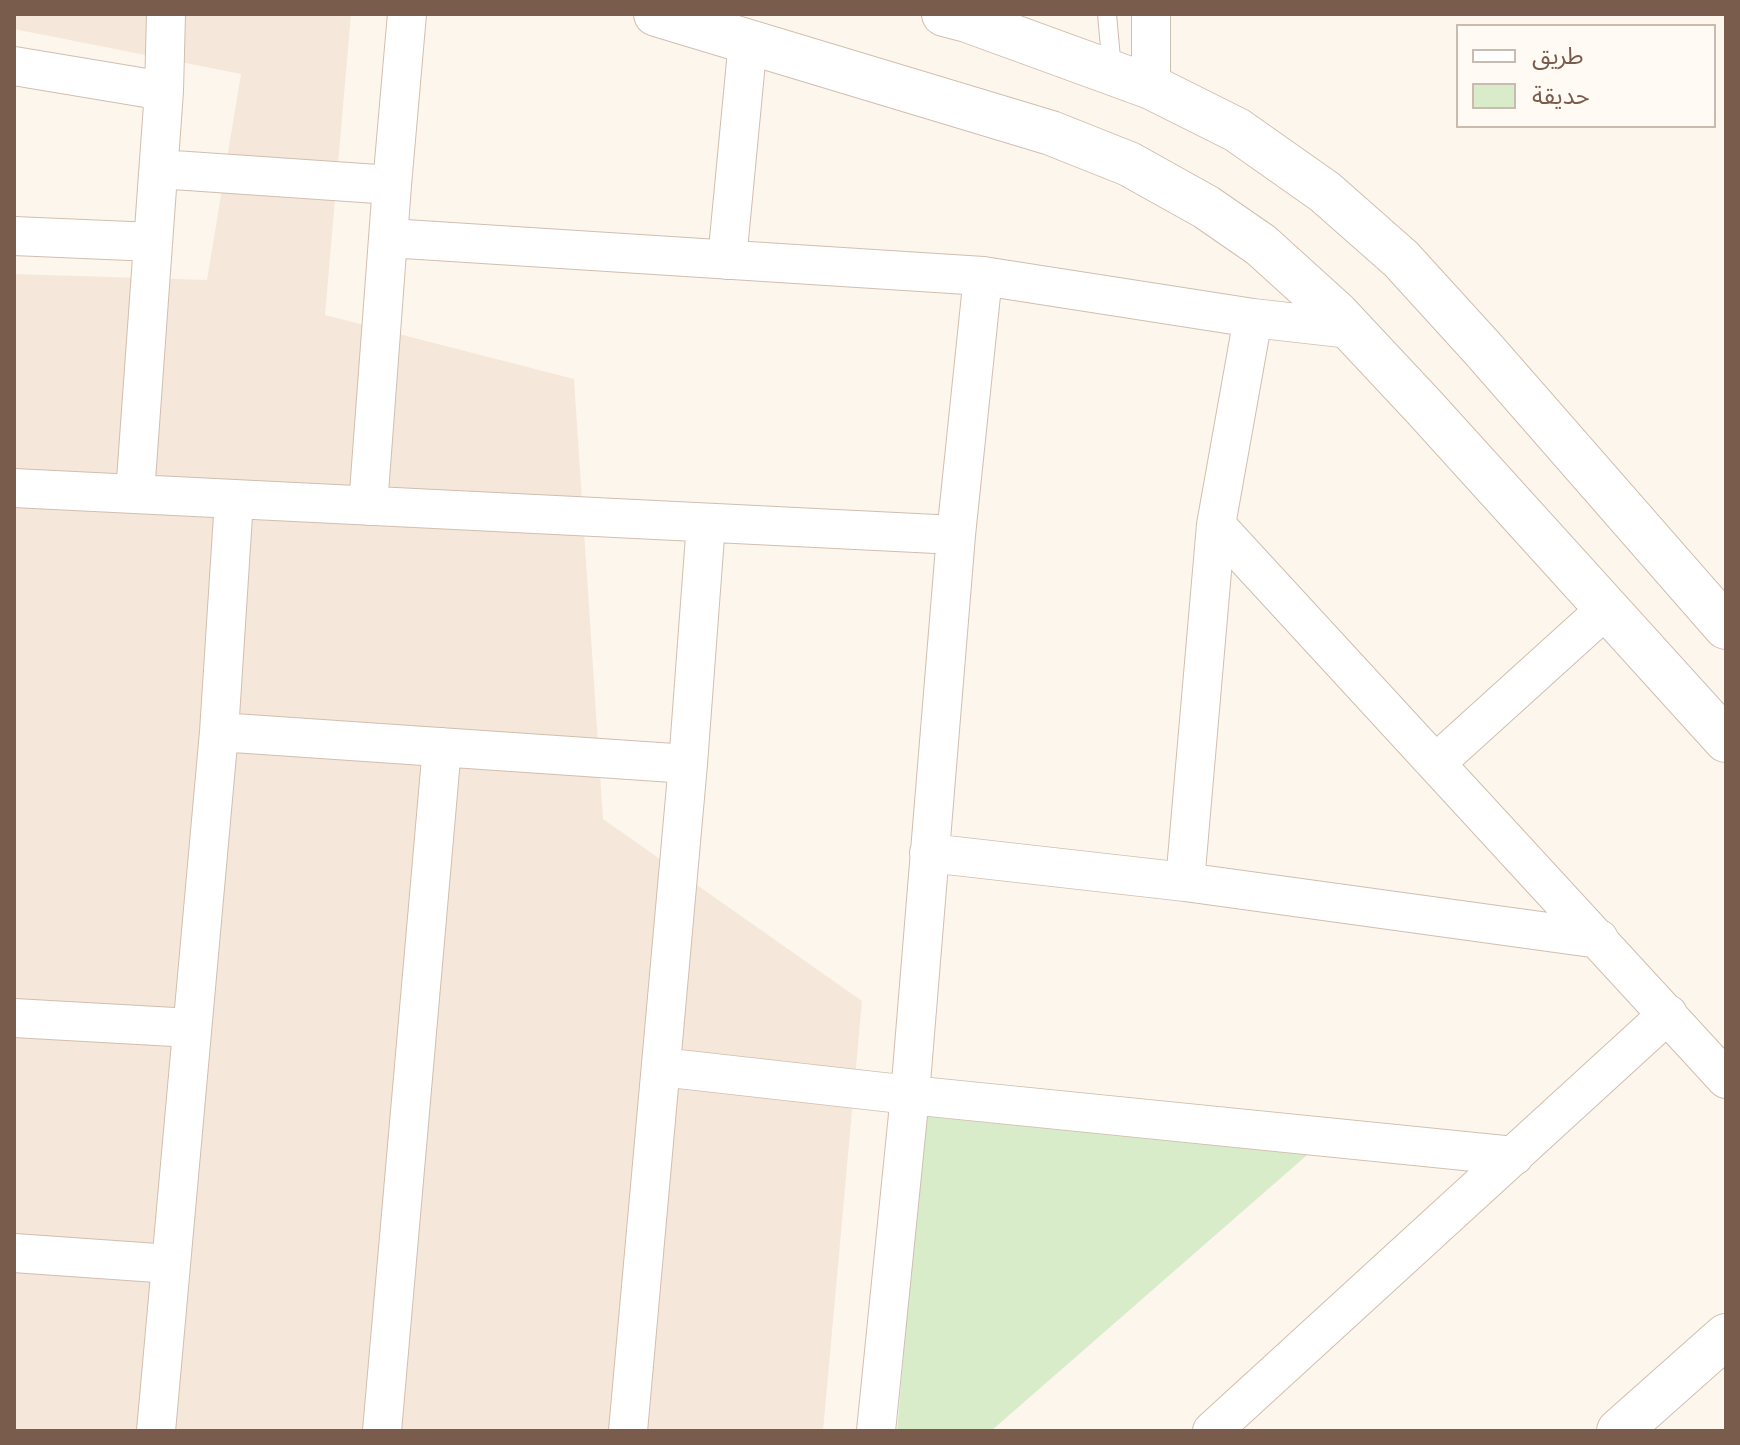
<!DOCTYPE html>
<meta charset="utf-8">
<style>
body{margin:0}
#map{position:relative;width:1740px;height:1445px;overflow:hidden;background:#fdf6ec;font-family:"Open Sans","Noto Sans Arabic",sans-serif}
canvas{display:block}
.frame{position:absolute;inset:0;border:16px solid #7a5c4d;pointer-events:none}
.legend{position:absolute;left:1456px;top:24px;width:260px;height:104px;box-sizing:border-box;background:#fffaf3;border:2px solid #cabbb1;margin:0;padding:10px 14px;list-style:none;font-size:24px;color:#7a5c4d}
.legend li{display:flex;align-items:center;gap:16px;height:40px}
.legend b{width:40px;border:2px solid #cabbb1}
</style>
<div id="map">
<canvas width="1740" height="1445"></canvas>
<div class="frame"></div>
<ul class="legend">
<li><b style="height:10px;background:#fff"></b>طريق</li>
<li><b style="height:22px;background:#d8ecc9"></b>حديقة</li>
</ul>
</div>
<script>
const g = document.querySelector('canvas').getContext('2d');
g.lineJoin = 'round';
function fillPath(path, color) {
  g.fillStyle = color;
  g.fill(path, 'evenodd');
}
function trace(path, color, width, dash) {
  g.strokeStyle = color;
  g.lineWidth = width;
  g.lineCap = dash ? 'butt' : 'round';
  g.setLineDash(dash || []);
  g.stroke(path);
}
const residential = new Path2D(`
 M14,14H351L325,315L574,379L603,819L862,1001L823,1431H14V274L207,280L241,74L14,29Z`);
const green = new Path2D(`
 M924,1116L1314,1149L991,1431H897Z`);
const service = new Path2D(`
 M1107,14L1112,70`);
const minor = new Path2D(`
 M1151,14V87
 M14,66L164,91
 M159,169L392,185
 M14,236L153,242
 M389,238L983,276L1253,318L1350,329
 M727,260L748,41
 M14,488L956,535
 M135,494L164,91L166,14
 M368,506L392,185L407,14
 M1216,525L1726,1079
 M219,732L688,764
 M1436,763L1606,609
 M929,853L1185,882L1599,939
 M1185,882L1216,525L1253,318
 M14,1018L192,1028
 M661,1067L910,1095L1514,1156
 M14,1253L171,1264
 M156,1431L219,732L234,500
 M382,1431L442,747
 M628,1431L688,764L706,523
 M876,1431L910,1095L956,535L983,276
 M1212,1431L1668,1014`);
const tertiary = new Path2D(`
 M656,14L1051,133L1129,164L1206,207L1261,245L1336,313L1424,407L1726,740
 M944,14L967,20L1151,87L1237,130L1325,192L1401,259L1483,349L1726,627
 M1619,1431L1726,1336`);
fillPath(residential, '#f5e8da');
fillPath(green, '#d8ecc9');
trace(service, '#d1beb0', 20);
trace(minor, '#d1beb0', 40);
trace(tertiary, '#d1beb0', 46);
trace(service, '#fff', 18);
trace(minor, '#fff', 38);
trace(tertiary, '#fff', 44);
</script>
